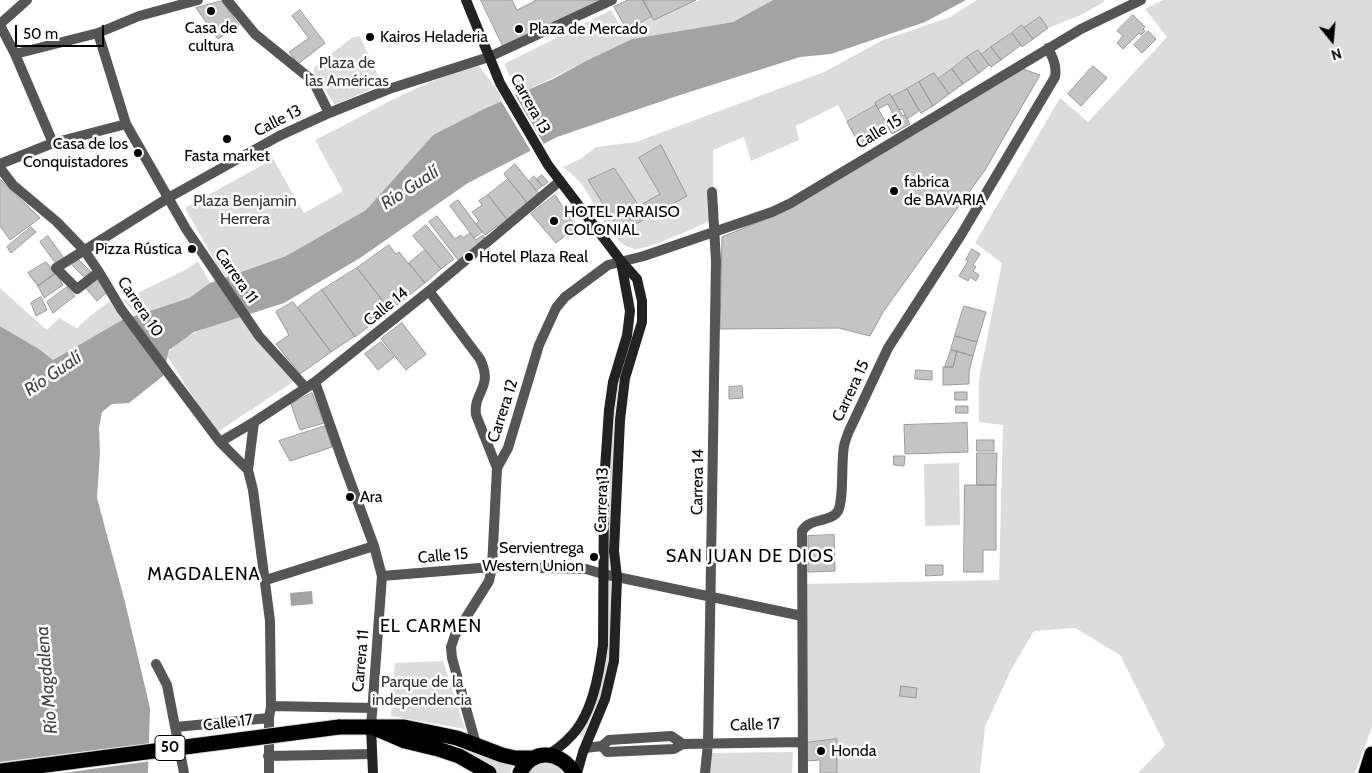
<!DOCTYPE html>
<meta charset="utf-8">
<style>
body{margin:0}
#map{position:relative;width:1372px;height:773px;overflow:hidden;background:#fff;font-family:Cabin,sans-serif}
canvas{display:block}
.north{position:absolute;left:1307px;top:15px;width:50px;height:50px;-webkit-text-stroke:4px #fff;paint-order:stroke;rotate:163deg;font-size:14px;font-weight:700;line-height:20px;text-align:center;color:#000}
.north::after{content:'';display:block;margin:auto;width:18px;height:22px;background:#000;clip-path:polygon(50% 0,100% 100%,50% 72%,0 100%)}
.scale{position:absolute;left:15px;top:25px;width:89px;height:22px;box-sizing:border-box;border:2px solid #000;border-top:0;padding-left:6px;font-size:15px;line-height:18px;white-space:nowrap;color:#000;-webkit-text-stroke:4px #fff;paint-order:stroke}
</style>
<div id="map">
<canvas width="1372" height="773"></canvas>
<div class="north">N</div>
<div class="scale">50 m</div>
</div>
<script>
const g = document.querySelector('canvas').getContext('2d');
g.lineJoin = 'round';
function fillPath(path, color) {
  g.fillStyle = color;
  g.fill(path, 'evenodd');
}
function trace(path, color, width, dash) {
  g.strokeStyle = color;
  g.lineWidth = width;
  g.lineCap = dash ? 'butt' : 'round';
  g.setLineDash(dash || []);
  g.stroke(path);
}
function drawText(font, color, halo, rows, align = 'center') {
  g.font = font + ' Cabin,sans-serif';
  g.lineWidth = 5;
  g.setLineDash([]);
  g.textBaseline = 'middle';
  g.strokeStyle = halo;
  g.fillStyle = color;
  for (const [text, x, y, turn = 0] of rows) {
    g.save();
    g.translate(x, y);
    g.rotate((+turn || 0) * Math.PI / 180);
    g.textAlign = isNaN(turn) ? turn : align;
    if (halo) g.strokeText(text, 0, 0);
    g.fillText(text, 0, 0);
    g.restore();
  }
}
const green = new Path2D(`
 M701,0H773L733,22L632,39L519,94L504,64L611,10L621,27L627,30L652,16Z
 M977,0H1104V2L1081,15L1048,28L1040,17L1024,28L1022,25L981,55L977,50L938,79L934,74L892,97L890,95L876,105L847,122L838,105L796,126L799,140L751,161L744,137L713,150V219C701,226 646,250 635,249C610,245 596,204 583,186C578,179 570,173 563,167L580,159L596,147L636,142L824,72L883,40L950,17Z
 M1163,0H1372V727L1355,773H1138L1165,745L1120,655L1075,628L1034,631L1011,670L985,727L980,773H837L836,740L806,743L805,584L999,580L1003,425L979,422V379L1002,263L975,243L1060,98L1088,122L1167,37L1145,9Z
 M360,36L380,80L378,86L335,105L314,73V67L353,37Z
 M479,66L499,92L503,101L433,135L366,210L286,256L226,277L216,263L185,208L273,159L304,213L343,191L315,140C366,115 423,79 479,66Z
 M198,261L210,283L189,298L136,315L123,300L187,269Z
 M627,278L634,299L633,316L621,364L614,423L612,570H606V457L614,360L627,315Z
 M0,288L47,330L59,318L77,328L90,316L110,301L122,320L53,360L39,349L0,326Z
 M242,315L296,380L216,433L167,356C176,335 221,322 242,315Z
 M959,463L960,525L925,526L924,464Z
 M606,578L611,579L613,643L605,685L583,737L577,735L599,684Z
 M443,661L465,729L391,716L395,663Z
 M431,736L513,764L510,773H498L447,747Z
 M793,752L792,773H709L712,753Z
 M543,763L556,765L563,773H528L536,765Z`);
const water = new Path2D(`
 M773,0H966L925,22L831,54L800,57L677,96L557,137L468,183L360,258L284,303L194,332L169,350L163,376L129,403L112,404L102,412L99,428L100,453L97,498L125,602L150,708L148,773H0V326L39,349L53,360L122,320L189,298L210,283L286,256L366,210L433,135L484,109L553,79L586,61L632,39L733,22Z
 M312,591L313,604L291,606L290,593Z`);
const pier = new Path2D(`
 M514,93L545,146L532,153L500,99Z
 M152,743L151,761L63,773H0V762Z`);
const building = new Path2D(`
 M481,0H512L517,10L535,1L534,0H601L504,48Z
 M628,0H643L652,16L627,30L614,7Z
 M643,0H696L654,20Z
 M222,1L239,25L218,39L196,8Z
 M300,10L325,43L298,64L289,52L309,38L292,16Z
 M1133,15L1145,27L1143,29L1145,31L1141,35L1139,33L1123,49L1117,43L1123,36L1117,31Z
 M1040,17L1048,28L1033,39L1024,28Z
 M1022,25L1033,39L1022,47L1012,33Z
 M1148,31L1156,39L1142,53L1134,45Z
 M1012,33L1021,45L1001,60L991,47Z
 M991,47L1001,60L991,67L981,55Z
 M978,50L989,65L979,73L967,57Z
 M967,57L979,73L963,84L952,69Z
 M1093,66L1107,78L1081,106L1068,94Z
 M952,69L963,84L949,94L938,79Z
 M1023,69L1040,75L985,170L883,312L870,336L839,328L720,329L722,237L783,212Z
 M934,73L949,94L933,106L919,82Z
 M919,82L933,106L921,113L907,89Z
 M907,89L919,111L907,119L902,109L899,110L892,97Z
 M890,94L903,116L905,115L910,124L892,134L884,120L893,114L888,104L878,109L875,103Z
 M876,105L890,130L860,146L847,122Z
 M661,145L687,196L621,232L588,180L614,168L639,206L660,194L639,158Z
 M515,164L540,195L528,204L504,174Z
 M542,175L548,182L543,186L537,179Z
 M534,176L542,186L536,191L529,181Z
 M0,179L40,218L10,240L0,226Z
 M508,179L528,204L509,222L488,195Z
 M488,195L509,222L500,229L497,226L485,235L476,224L479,221L472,212L482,205L479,201Z
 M555,195L576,227L556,243L531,214Z
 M458,200L482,232L474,238L450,206Z
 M437,216L455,239L461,235L463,238L470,233L476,240L483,235L486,240L459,261L429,222Z
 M426,225L454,259L441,269L413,236Z
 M31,227L36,232L11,253L7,247Z
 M48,236L64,258L56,264L40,242Z
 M389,245L396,254L399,252L425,283L390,310L357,268Z
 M972,249L980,254L973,265L976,267L973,271L979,275L976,281L970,277L968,281L959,276L968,261L966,260Z
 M425,250L441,269L425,283L409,263Z
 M78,259L92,273L86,279L72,265Z
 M46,262L56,273L38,286L28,273Z
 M357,268L390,310L355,337L322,290Z
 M56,273L63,285L44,298L38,286Z
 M95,277L107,292L97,301L84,286Z
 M67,287L75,296L53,313L47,302Z
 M322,290L355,336L331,352L298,307Z
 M41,297L47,310L36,316L31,303Z
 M293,302L331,352L300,374L276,344L289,335L276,312Z
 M964,306L986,312L977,342L955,336Z
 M402,323L426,354L406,370L381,339Z
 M955,336L977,342L973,356L951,350Z
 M381,342L394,357L378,370L365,354Z
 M951,350L957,351L953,367H945Z
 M957,351L973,356L969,372V384L943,385V367H953Z
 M916,370L932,371V380L915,379Z
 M742,386L743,398L729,399V387Z
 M955,392H967V400H955Z
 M312,393L324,423L300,430L291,404Z
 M956,406H968V413H956Z
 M967,423L968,452L905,454L904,425Z
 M325,426L332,447L290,461L279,441Z
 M977,440H994V451H977Z
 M977,453H997L996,485H977Z
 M894,456H905L904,466L894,465Z
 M965,485H996V550H983V572H964Z
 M834,535L835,571L808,572V536Z
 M926,565H943V575L926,576Z
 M901,686L917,688L916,698L900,696Z
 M837,739V773H820V760L806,761V743Z`);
const street = new Path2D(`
 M227,0L255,34L313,81L329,113
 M0,24L27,0
 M0,25L15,54L53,143
 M98,33L126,124L186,229L259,336L306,388
 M15,54L98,33L139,16L198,0
 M0,164L53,143L126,124
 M0,168L13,185L57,222L84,250L99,272L121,309L169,374L220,442L248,470
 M99,272L77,289L56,268L168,198L279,136L329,113L389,89L489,57L612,0
 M429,291L480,359C494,388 473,391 476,415L497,468
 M315,382L343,462L374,546L382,576L371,727
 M254,422L248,470L253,490L270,621L271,706L269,718V773
 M220,442L254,422L315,382L429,291L560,181
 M382,576L492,567L586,569L603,574L802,616
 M266,580L374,546
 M156,664L167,685L184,773
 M271,706L372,708
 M176,727L269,718
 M476,744L452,658L451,647L455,635L489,581L492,567L497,468L508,448L539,345L556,308L565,297L608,265L644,256L772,212L791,203L1081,29L1141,0
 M602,746L607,752L674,749L683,744L802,742
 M585,748L602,746L609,740L671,736L683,744
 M268,756L372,754
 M705,773L708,744L716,261L712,192
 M803,773L802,531C810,517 831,523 838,511C844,500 841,461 844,446C845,441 847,436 849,431L888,348L961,235L1055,77C1057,66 1053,58 1048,48`);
const secondary = new Path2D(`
 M466,0L500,83L548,165L621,261L637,279L642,301V322L625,378L620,420L614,551L617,577L614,661L605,699L583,752L577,773
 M371,727L373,773
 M548,755C555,750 563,745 569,738C592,717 599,674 603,645L604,483L609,410L613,382L627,336L630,311L621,262`);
const highway = new Path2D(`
 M339,727H404L457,738L502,755L515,758H534
 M377,729L405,741L438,749L459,756L489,773
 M520,773C532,747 561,751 574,773
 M1366,773L1372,754`);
const highwayBridge = new Path2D(`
 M0,771L339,727`);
const markers = [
 [211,11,5,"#000"],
 [519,29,5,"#000"],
 [370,37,5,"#000"],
 [227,139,5,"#000"],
 [138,153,5,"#000"],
 [894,191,5,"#000"],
 [554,221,5,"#000"],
 [192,249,5,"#000"],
 [469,257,5,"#000"],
 [350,497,5,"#000"],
 [594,557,5,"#000"],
 [821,751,5,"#000"]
];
const shields = [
 [170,748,30]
];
const shieldNames = [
 ["50",170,748]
];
const poiNames = [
 ["Casa de",211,28,"center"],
 ["cultura",211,46,"center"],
 ["Plaza de Mercado",529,29],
 ["Kairos Heladeria",380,37],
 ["Casa de los",128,144,"right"],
 ["Conquistadores",128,162,"right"],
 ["Fasta market",227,156,"center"],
 ["fabrica",904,182],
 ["de BAVARIA",904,200],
 ["HOTEL PARAISO",564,212],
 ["COLONIAL",564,230],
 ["Pizza Rústica",182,249,"right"],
 ["Hotel Plaza Real",479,257],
 ["Ara",360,497],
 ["Servientrega",584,548,"right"],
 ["Western Union",584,566,"right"],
 ["Honda",831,751]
];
const parkNames = [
 ["Plaza de",347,63],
 ["las Américas",347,81],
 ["Plaza Benjamin",245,201],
 ["Herrera",245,219],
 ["Parque de la",422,682],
 ["independencia",422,700]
];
const streetNames = [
 ["Carrera 13",530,104,61],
 ["Calle 13",278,121,-27],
 ["Calle 15",879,132,-31],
 ["Carrera 11",236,276,55],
 ["Carrera 10",140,307,56],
 ["Calle 14",386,307,-39],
 ["Carrera 15",851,391,-65],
 ["Carrera 12",503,411,-72],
 ["Carrera 14",698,482,-89],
 ["Carrera 13",602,500,-88],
 ["Calle 15",443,556,-5],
 ["Carrera 11",361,661,-85],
 ["Calle 17",228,723,-7],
 ["Calle 17",755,725,-2]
];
const waterNames = [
 ["Río Gualí",410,188,-33],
 ["Río Gualí",53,374,-34],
 ["Río Magdalena",47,680,-95]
];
const neighbourhoodNames = [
 ["SAN JUAN DE DIOS",750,557],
 ["MAGDALENA",204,575],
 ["EL CARMEN",431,627]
];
fillPath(green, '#dcdcdc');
fillPath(water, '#a3a3a3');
fillPath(pier, '#fff');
fillPath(building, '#c4c4c4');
trace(building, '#999', 1);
trace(highway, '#dbdbdb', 17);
trace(street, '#555', 10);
trace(secondary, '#222', 10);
trace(highway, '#000', 15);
trace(highwayBridge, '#dbdbdb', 17, []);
trace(highwayBridge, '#000', 15);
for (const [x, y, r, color] of markers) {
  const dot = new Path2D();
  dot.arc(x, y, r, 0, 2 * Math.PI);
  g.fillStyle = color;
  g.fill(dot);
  trace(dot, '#fff', 2);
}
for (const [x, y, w] of shields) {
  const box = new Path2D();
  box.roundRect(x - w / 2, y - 12.5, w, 25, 4);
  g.fillStyle = '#fff';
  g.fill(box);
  trace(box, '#000', 1);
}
drawText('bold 15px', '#000', null, shieldNames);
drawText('16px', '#000', '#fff', poiNames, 'left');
drawText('16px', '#333', '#fff', parkNames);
drawText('16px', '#000', '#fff', streetNames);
drawText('italic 18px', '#444', '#fff', waterNames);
g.letterSpacing = '1px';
drawText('18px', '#000', '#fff', neighbourhoodNames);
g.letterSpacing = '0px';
</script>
